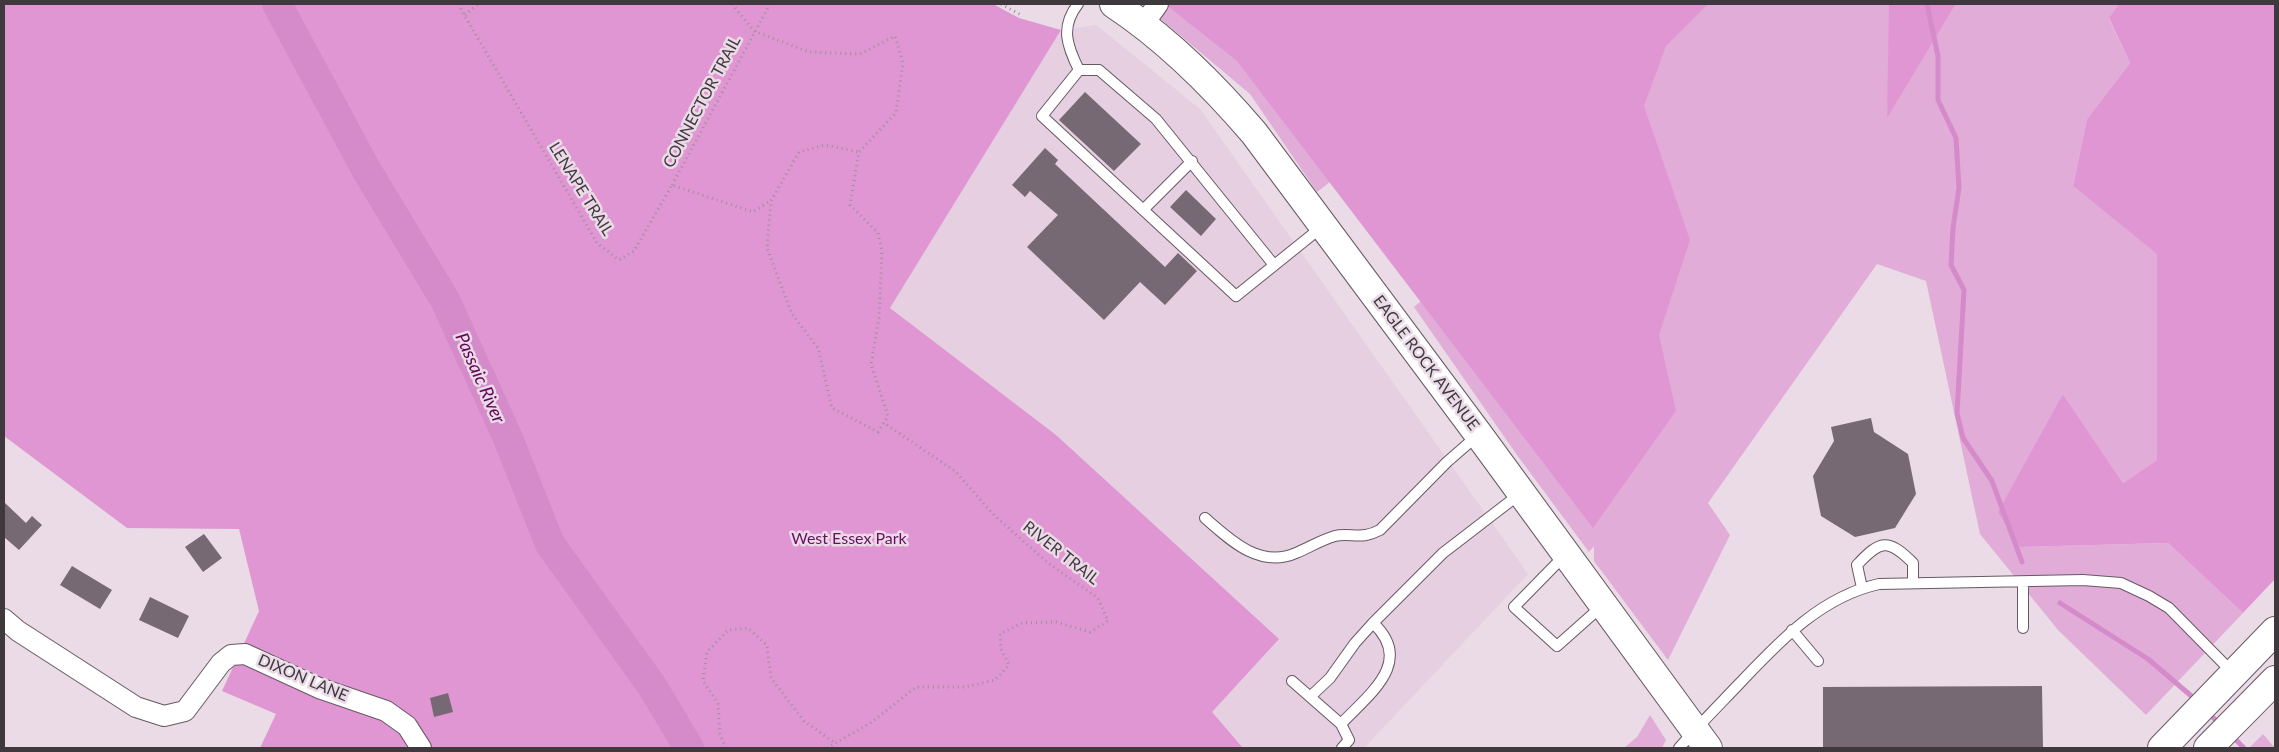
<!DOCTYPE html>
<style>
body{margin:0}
#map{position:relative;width:2279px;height:752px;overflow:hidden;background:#eadbe7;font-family:Lato,sans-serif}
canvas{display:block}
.frame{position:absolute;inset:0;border:5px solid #3f393e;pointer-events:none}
</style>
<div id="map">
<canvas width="2279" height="752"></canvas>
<div class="frame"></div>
</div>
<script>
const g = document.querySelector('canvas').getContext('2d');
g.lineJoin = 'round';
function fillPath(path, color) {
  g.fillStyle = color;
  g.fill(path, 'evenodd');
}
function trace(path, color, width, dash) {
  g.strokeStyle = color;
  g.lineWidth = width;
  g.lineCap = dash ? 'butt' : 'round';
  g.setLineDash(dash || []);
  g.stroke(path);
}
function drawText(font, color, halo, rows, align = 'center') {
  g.font = font + ' Lato,sans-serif';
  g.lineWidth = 5;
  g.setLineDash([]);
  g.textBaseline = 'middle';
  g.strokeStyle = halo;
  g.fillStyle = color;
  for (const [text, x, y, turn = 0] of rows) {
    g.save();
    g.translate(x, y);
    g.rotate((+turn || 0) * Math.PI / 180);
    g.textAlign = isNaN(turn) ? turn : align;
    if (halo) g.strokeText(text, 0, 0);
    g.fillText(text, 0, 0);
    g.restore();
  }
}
const built = new Path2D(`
 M1096,25L1200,109L1528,574L1364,748H1243L1211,712L1278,639L890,308L1061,30Z`);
const green = new Path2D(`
 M1143,4H1954L1887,105V117L1956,4H2119L2109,19L2130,63L2087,119L2073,186L2157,253V460L2123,483L2063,394L2020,547L2168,543L2243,613L2146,715L2058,630L1980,534L1926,281L1877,264L1708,503L1730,535L1668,660L1594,561V546L1589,552L1517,455L1414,307L1534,204L1447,93L1317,192L1250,94Z
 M1650,715L1666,740L1662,748H1624L1637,737Z
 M2263,734L2275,748H2249Z`);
const forest = new Path2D(`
 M4,4H993L1019,18L1061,30L890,308L1056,435L1279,639L1212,712L1243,748H260L276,714L222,691L259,611L239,529L127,528L4,436Z
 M1165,4H1708L1666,46L1644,106L1690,240L1659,335L1676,411L1593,528L1237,61Z
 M1889,4H1956L1887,118Z
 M2119,4H2275V579L2243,613L2168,543L2020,547L1998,512L2063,394L2123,483L2157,460V254L2073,186L2087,119L2130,63L2109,18Z`);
const stream = new Path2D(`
 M1927,4L1938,56V100L1956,138L1959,188L1953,228L1951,265L1964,290L1957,413L1963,438L1992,481L2022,562
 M2060,603L2148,659L2196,700
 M2207,712L2221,725
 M2232,736L2244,748`);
const river = new Path2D(`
 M277,4L367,171L445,300L507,436L550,544L652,686L689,748`);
const building = new Path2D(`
 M1085,92L1141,144L1114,171L1059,120Z
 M1045,148L1058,160L1055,164L1165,267L1178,253L1197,271L1165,305L1140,282L1104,320L1027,247L1058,215L1030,191L1025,197L1012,185Z
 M1186,190L1216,219L1201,236L1170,207Z
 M1871,418L1874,432L1908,454L1916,494L1895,528L1855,537L1821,516L1813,476L1834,441L1831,427Z
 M4,502L26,523L32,516L42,525L19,550L4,537Z
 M204,534L222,558L203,572L185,547Z
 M72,566L112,590L100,609L60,585Z
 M150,597L189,616L178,638L139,620Z
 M2042,686L2043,748H1823V687Z
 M448,693L453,712L434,717L430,698Z`);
const path = new Path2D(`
 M458,4L597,243L619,260L634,251L672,185L753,212L770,201
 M732,4L754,31L809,52L860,54L895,36L903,63L896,113L859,152L850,205L878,233L882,251L879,318L871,364L888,416L878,432L832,408L818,348L792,314L767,248L771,201L799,152L825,145L859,152
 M1001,4L1023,16
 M465,15L478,4
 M672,185L770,4
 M726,748L720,734L718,703L703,681L707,652L728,630L748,628L767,645L771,678L804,721L835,743
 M827,748L872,722L916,687H965L995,680L1009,665L1001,649L1000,634L1022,623L1056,622L1090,632L1108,621L1098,598L1048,563L994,515L955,471L884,423`);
const service = new Path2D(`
 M1078,4C1060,27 1067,46 1079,70L1042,116L1236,296L1323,226
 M1079,70H1099L1156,119L1274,265
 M1143,210L1192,161
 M1205,518C1230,540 1260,569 1296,553C1310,547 1321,540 1335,536C1345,533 1356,537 1366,535C1371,534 1376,532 1380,530L1447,462L1478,435
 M1565,555L1514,607L1557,646L1602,606
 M2023,583V628
 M1862,588L1857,565C1880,540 1888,538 1913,563V583
 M1792,630L1818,661
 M1292,681L1341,724L1349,740L1342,748
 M1311,696L1330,678L1355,643L1373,623L1443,553L1521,493
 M1341,724C1369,694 1415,662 1373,623
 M1679,748C1698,726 1719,705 1739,684C1779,642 1820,597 1879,584L2083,580L2121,583L2149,596L2169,608L2233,673`);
const minor = new Path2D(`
 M1143,25L1158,4
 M4,619L18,631L136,707L164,716L185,711L221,663L231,655L245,654L319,688L386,711L407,726L421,748`);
const secondary = new Path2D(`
 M1114,4C1167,39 1213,85 1254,133L1479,435L1708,748`);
const primary = new Path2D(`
 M2162,748L2275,631
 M2208,748L2275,680`);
const streetNames = [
 ["CONNECTOR TRAIL",702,102,-62],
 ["LENAPE TRAIL",581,189,58],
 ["EAGLE ROCK AVENUE",1426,363,53],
 ["RIVER TRAIL",1061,553,38],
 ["DIXON LANE",303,678,23]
];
const parkNames = [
 ["West Essex Park",849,539]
];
const waterNames = [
 ["Passaic River",480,378,66]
];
fillPath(built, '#e5cfe0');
fillPath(green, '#e2acd8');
fillPath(forest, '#e196d4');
trace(stream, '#d58bc9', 5);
trace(river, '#d58bc9', 30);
fillPath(building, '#766973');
trace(service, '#665963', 12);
trace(minor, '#665963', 22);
trace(secondary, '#665963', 30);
trace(primary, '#665963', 30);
trace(path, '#9b9099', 3, [1, 4]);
trace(service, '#fff', 10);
trace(minor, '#fff', 20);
trace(secondary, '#fff', 28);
trace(primary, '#fff', 28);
drawText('16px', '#3f393e', '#eadbe7', streetNames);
drawText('16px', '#680e5f', '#eadbe7', parkNames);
drawText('italic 18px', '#610358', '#eadbe7', waterNames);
</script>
